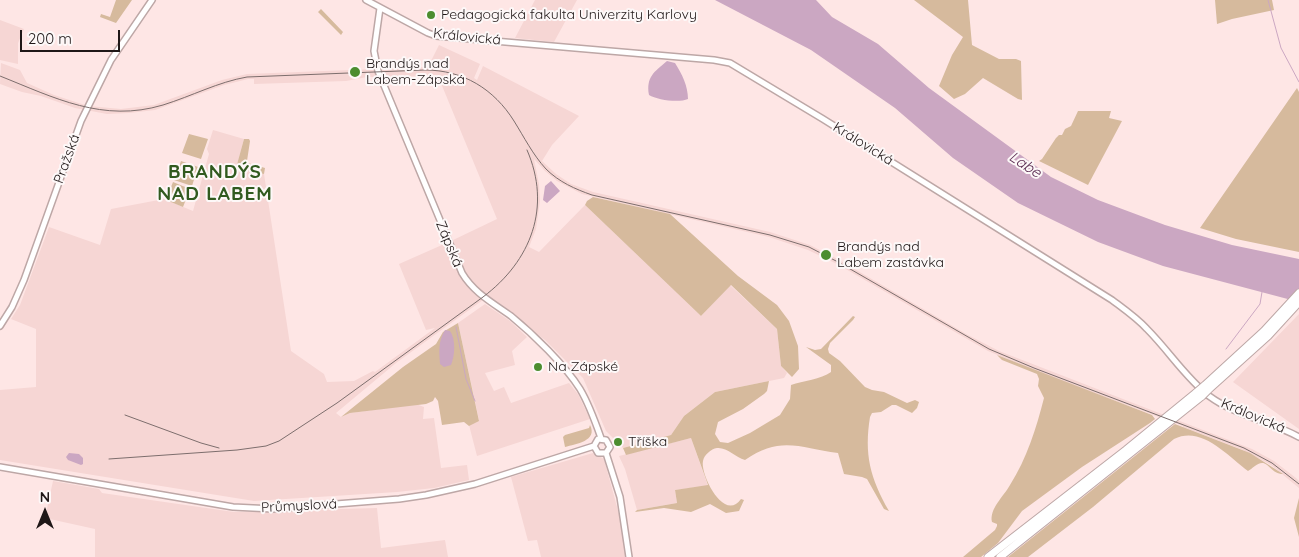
<!DOCTYPE html>
<meta charset="utf-8">
<style>
body{margin:0}
#map{position:relative;width:1299px;height:557px;overflow:hidden;background:#fee6e5;font-family:Quicksand,sans-serif}
canvas{display:block}
.north{position:absolute;left:20px;top:487px;width:50px;height:50px;-webkit-text-stroke:4px #fdf8f8;paint-order:stroke;rotate:0deg;font-size:14px;font-weight:700;line-height:20px;text-align:center;color:#1f1717}
.north::after{content:'';display:block;margin:auto;width:18px;height:22px;background:#1f1717;clip-path:polygon(50% 0,100% 100%,50% 72%,0 100%)}
.scale{position:absolute;left:20px;top:30px;width:100px;height:22px;box-sizing:border-box;border:2px solid #1f1717;border-top:0;padding-left:6px;font-size:15px;line-height:18px;white-space:nowrap;color:#1f1717;-webkit-text-stroke:4px #fdf8f8;paint-order:stroke}
</style>
<div id="map">
<canvas width="1299" height="557"></canvas>
<div class="north">N</div>
<div class="scale">200 m</div>
</div>
<script>
const g = document.querySelector('canvas').getContext('2d');
g.lineJoin = 'round';
function fillPath(path, color) {
  g.fillStyle = color;
  g.fill(path, 'evenodd');
}
function trace(path, color, width, dash) {
  g.strokeStyle = color;
  g.lineWidth = width;
  g.lineCap = dash ? 'butt' : 'round';
  g.setLineDash(dash || []);
  g.stroke(path);
}
function drawText(font, color, halo, rows, align = 'center') {
  g.font = font + ' Quicksand,sans-serif';
  g.lineWidth = 4;
  g.setLineDash([]);
  g.textBaseline = 'middle';
  g.strokeStyle = halo;
  g.fillStyle = color;
  for (const [text, x, y, turn = 0] of rows) {
    g.save();
    g.translate(x, y);
    g.rotate((+turn || 0) * Math.PI / 180);
    g.textAlign = isNaN(turn) ? turn : align;
    if (halo) g.strokeText(text, 0, 0);
    g.fillText(text, 0, 0);
    g.restore();
  }
}
const built = new Path2D(`
 M535,0H577L554,42L515,38Z
 M0,20L24,29L18,43V64L0,60Z
 M439,45L480,64L474,78L477,80L483,66L579,116L552,145L542,161L556,174L571,184L593,192L770,232L810,245L839,260L968,335L999,351L1252,449L1274,461L1296,478L1299,481V488L1271,465L1243,450L1183,427V426L1033,370L988,351L837,264L808,250L769,237L582,194L557,181L545,171L534,159L539,184L540,201L536,229L529,247L539,252L585,205L701,316L730,285L777,329L781,366L787,373L784,378L715,392L684,416L671,435L623,448L606,431L583,378L545,340L487,297L396,363L336,413L341,417L350,413L416,404L424,407L423,419L434,418L441,468L467,465L469,480L434,488L397,492L254,501L0,460V390L36,387V329L11,319L20,305L49,227L100,245L111,209L164,199L193,211L209,154L207,149L213,130L244,139L236,168L264,174L291,351L324,374L327,382L354,381L373,371L375,372L435,328L426,330L399,264L451,241L497,219L438,76L367,77L346,81L254,84V79H248L224,85L155,110L129,113L107,114L75,108L41,96L22,92L0,84L1,63L20,70L27,83L54,95L88,106L121,109L154,105L222,80L247,74L428,67Z
 M485,304L510,321L527,337L512,351L515,365L485,373L494,391L504,387L511,403L569,383L578,394L590,419L477,456L469,425L479,420L458,323Z
 M1299,314V429L1233,382Z
 M691,438L708,486L675,490L677,503L637,510L625,469L619,456Z
 M593,453L604,459L620,518L626,557H541L537,540L528,541L511,477Z
 M53,481L99,489L102,493L234,512L377,508L381,548L445,540L448,557H95V529L45,518Z`);
const green = new Path2D(`
 M116,0H132L116,23L100,17L101,14L110,17Z
 M914,0H968L972,45L999,59H1016L1021,61L1022,100L1018,99L983,78L965,94L954,99L939,86L952,55L963,37Z
 M1215,0H1272L1274,10L1232,19L1217,24Z
 M321,9L343,32L341,35L318,12Z
 M1297,88L1299,92V252L1236,239L1200,228Z
 M1078,111H1111L1109,118L1122,121L1088,185L1039,161L1042,159L1056,138L1059,135H1062L1065,129L1071,126Z
 M189,134L208,139L201,159L182,153Z
 M244,139H249L250,141L247,161L248,163L265,168L264,174L236,168Z
 M181,161L198,167L192,186L174,180Z
 M173,182L190,189L183,207L166,200Z
 M593,197L670,214L738,276L777,305L789,321L798,346L799,369L792,377L781,366L777,329L731,285L701,316L585,205L587,201Z
 M853,316L855,317L853,320L830,343L828,349L829,353L840,361L865,387L872,390L884,392L907,403L915,400L919,402L917,408L912,413L896,405H892L881,412L872,413L870,417C864,454 870,478 889,511L884,509L867,479L862,477L844,474L838,453C801,448 780,435 745,460C735,457 727,447 717,448C711,449 704,455 703,461C700,474 724,523 741,499L744,500L739,511L726,513L710,504L691,512L664,508L635,512L637,510L677,503L675,490L708,485L691,438L626,455L623,448L671,435L684,416L715,392L769,381L767,391L764,394L743,409L718,422L715,434L720,442L728,443L750,433L780,415L790,399L791,385C803,381 821,379 831,372V365L806,347L815,350L821,349Z
 M458,323L479,421L469,426L464,422L442,425L438,401L435,397L433,401L426,404L350,413L341,417L403,367L436,344L443,332Z
 M997,355L1152,415L1155,419L1150,423L1082,467L1022,511L998,543L981,557H963L995,530L997,526V524L992,522C989,509 1004,496 1010,485C1027,458 1036,429 1044,398L1038,386L1039,379L1037,374L1002,360Z
 M1175,424L1250,453L1283,474C1272,474 1269,463 1262,463C1257,463 1252,469 1248,471C1227,455 1201,425 1174,439L1093,507L1028,557H1008Z
 M590,425C598,441 576,444 565,447L563,437L565,435L589,428Z
 M1299,498V537L1294,518Z`);
const water = new Path2D(`
 M715,0H816L832,17L878,44L929,88L1051,177L1098,200L1165,225L1232,245L1299,259V302L1163,266L1098,242L1018,203L953,158L895,108L811,50Z
 M667,61L675,63C682,74 688,86 688,99C679,103 657,100 649,95C646,77 654,72 667,61Z
 M551,181L560,191L547,203L543,200L545,186Z
 M445,330L450,331C456,339 455,356 451,365L444,367L440,364C439,351 438,342 445,330Z
 M69,453L79,454L83,458V464L81,465L68,460L66,457Z`);
const stream = new Path2D(`
 M1268,0L1281,48L1299,82
 M456,327L466,379L475,401
 M1226,349L1260,304L1262,292`);
const secondary = new Path2D(`
 M366,0L428,33L436,36L714,60L730,63L823,119L1112,300C1124,309 1137,318 1147,329C1169,351 1185,377 1209,396C1236,416 1270,421 1299,437
 M380,8L374,51L378,71L462,273C474,293 493,303 511,316C533,334 565,365 580,389C589,404 595,421 601,438
 M0,326L12,307L24,280L81,121L111,60L152,0
 M594,446L598,439L606,440L610,447L606,453
 M594,446L598,453H606
 M606,453L620,497L629,557
 M0,467L233,507L273,509L399,499L426,495L475,484L594,446`);
const highway = new Path2D(`
 M1204,386L1264,331L1299,293
 M1208,390L1268,336L1299,302
 M988,557L1126,450L1197,392
 M1000,557L1202,396`);
const rail = new Path2D(`
 M0,76C55,98 103,123 163,105C192,96 218,82 247,77L425,70C463,70 494,89 514,121C524,137 533,155 546,169C559,182 575,189 592,195L770,235L809,247L838,262L989,349L1034,368L1244,448L1272,463L1299,484
 M125,415L201,443L219,448
 M109,459L237,450L266,446L279,441L337,403L483,297C531,261 552,207 527,150`);
const highwayBridge = new Path2D(`
 M1197,392L1204,386
 M1202,396L1208,390`);
const markers = [
 [431,15,5,"#4c8d2f"],
 [355,72,6,"#4c8d2f"],
 [826,255,6,"#4c8d2f"],
 [538,367,5,"#4c8d2f"],
 [618,442,5,"#4c8d2f"]
];
const poiNames = [
 ["Pedagogická fakulta Univerzity Karlovy",441,15],
 ["Brandýs nad",366,64],
 ["Labem-Zápská",366,80],
 ["Brandýs nad",837,247],
 ["Labem zastávka",837,263],
 ["Na Zápské",548,367],
 ["Tříška",628,442]
];
const streetNames = [
 ["Královická",467,37,6],
 ["Královická",863,144,32],
 ["Pražská",67,159,-70],
 ["Zápská",449,244,67],
 ["Královická",1253,416,23],
 ["Průmyslová",299,506,-3]
];
const waterNames = [
 ["Labe",1025,165,33]
];
const districtNames = [
 ["BRANDÝS",215,172],
 ["NAD LABEM",215,194]
];
fillPath(built, '#f6d6d4');
fillPath(green, '#d6ba9d');
fillPath(water, '#cba7c2');
trace(stream, '#cba7c2', 1);
trace(secondary, '#bda7a6', 8);
trace(highway, '#bda7a6', 9);
trace(secondary, '#fff', 5);
trace(highway, '#fff', 7);
trace(rail, '#7d6e6d', 1);
trace(highwayBridge, '#bda7a6', 9, []);
trace(highwayBridge, '#fff', 7);
for (const [x, y, r, color] of markers) {
  const dot = new Path2D();
  dot.arc(x, y, r, 0, 2 * Math.PI);
  g.fillStyle = color;
  g.fill(dot);
  trace(dot, '#fdf8f8', 2);
}
drawText('14px', '#1f1717', '#fdf8f8', poiNames, 'left');
drawText('14px', '#1f1717', '#fdf8f8', streetNames);
drawText('italic 15px', '#5f3156', '#fdf8f8', waterNames);
g.letterSpacing = '1px';
drawText('bold 19px', '#315a1f', '#fdf8f8', districtNames);
g.letterSpacing = '0px';
</script>
